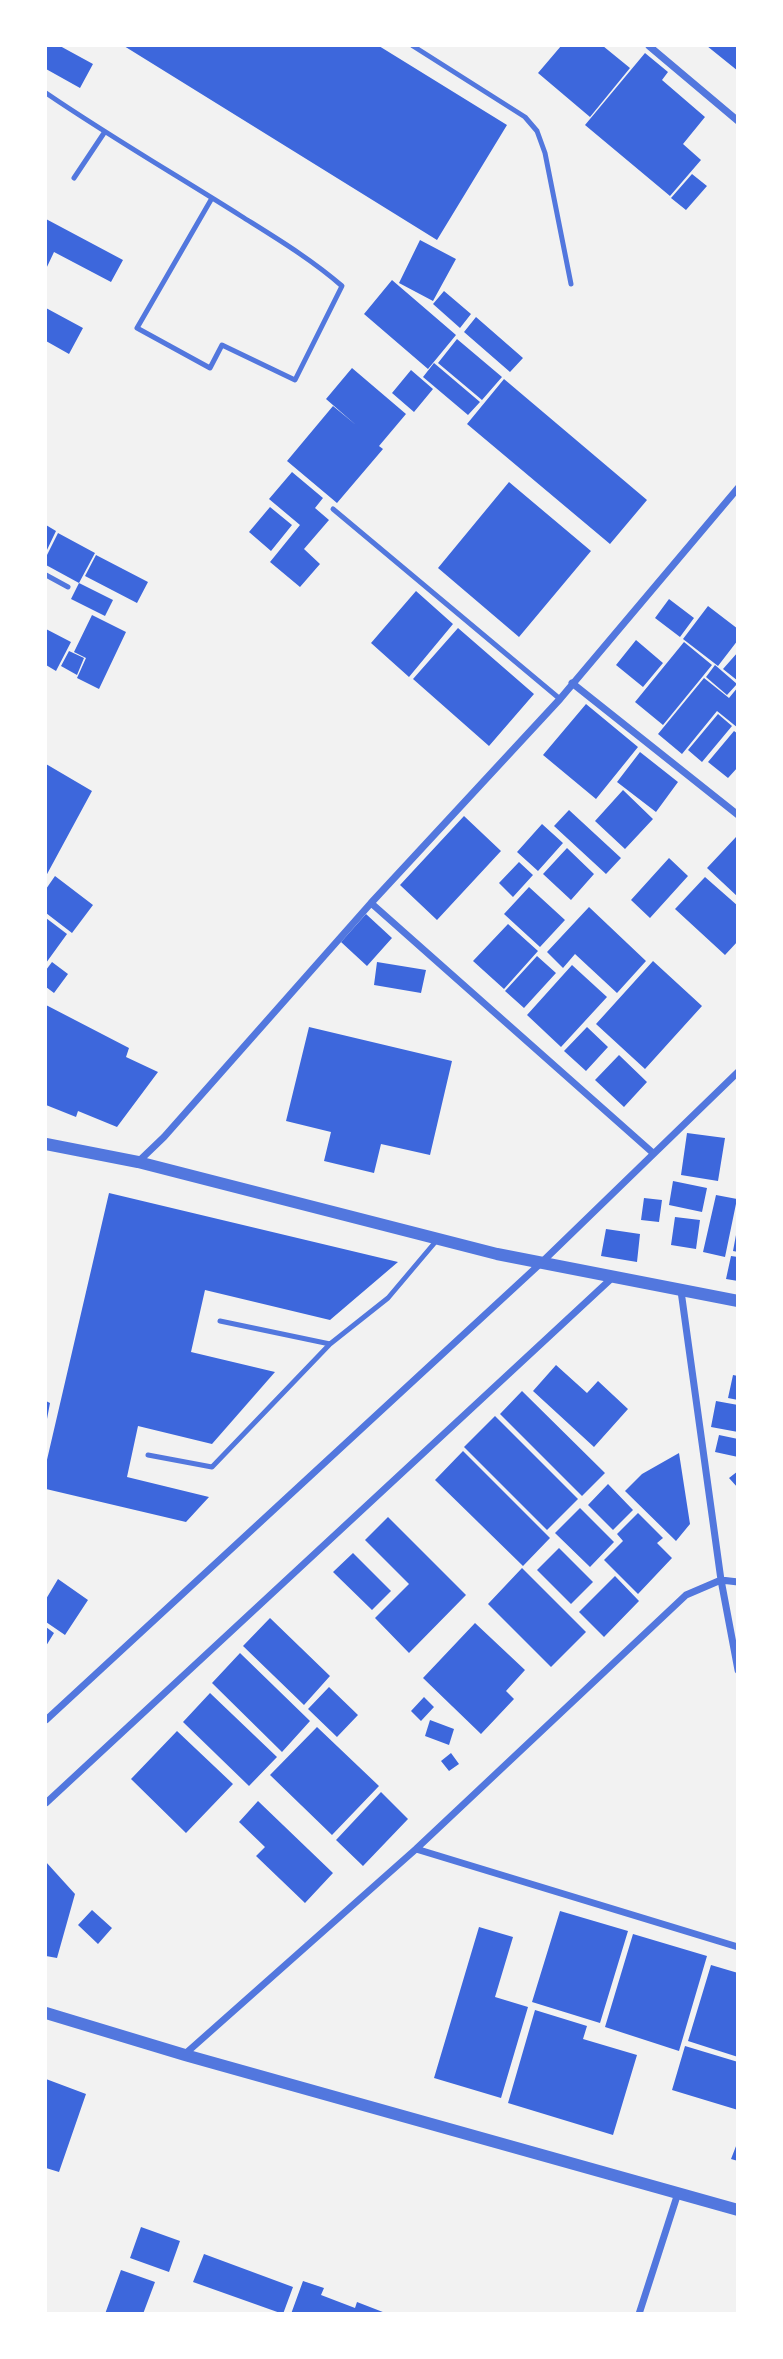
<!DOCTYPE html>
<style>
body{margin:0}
#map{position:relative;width:783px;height:2359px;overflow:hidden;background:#f2f2f2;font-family:Mulish,sans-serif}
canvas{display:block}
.frame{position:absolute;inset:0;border:47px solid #fff;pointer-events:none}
</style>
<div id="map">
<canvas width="783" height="2359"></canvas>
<div class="frame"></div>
</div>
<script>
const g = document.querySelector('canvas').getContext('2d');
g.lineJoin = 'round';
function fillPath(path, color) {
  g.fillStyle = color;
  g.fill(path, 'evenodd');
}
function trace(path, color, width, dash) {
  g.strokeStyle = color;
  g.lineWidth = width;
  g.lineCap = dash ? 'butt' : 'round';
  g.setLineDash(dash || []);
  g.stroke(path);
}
const building = new Path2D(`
 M46,46H60L93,64L80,88L46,69Z
 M124,46H379L507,125L437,240Z
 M561,46H603L630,68L590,117L538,73Z
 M707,46H738V71Z
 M645,53L668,72L662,80L705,117L683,144L701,160L670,196L585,125Z
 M692,174L707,186L686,210L671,198Z
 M46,219L123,260L111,282L54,252L46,269Z
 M420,240L456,259L433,301L399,283Z
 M392,280L456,335L428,369L364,314Z
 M444,291L471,314L460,328L433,304Z
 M46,308L83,328L69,354L46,341Z
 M476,317L523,358L510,372L464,332Z
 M457,339L502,377L482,400L438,363Z
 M434,363L480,402L468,415L423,377Z
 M352,368L406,414L379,446L383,449L337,503L287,461L333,406L356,425L326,399Z
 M411,370L433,389L414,412L392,393Z
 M504,379L647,500L610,544L467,424Z
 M292,472L323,498L315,508L329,520L304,549L320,564L300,587L270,562L300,525L269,499Z
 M509,482L591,551L519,637L438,568Z
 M270,507L292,525L271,551L249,532Z
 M46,525L56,531L46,552Z
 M58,533L95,553L79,583L46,565V557Z
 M96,555L148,582L137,603L85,576Z
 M79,583L113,600L105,616L71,599Z
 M416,591L453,624L409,677L371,643Z
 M669,599L694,618L680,637L655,618Z
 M708,606L738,629V640L718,666L683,639Z
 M92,615L126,632L99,689L77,678L86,658L74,652Z
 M458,628L534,694L489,746L413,679Z
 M46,629L71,642L56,671L46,665Z
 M636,640L663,663L643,687L616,665Z
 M684,642L712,665L663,725L635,702Z
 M69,651L84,658L77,675L61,666Z
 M738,652V681L723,669Z
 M715,665L737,684L727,695L706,677Z
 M704,678L729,698L738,687V728L717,711L682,754L658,734Z
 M586,704L638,747L596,799L543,755Z
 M718,714L732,726L702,762L688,750Z
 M734,731L738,734V767L728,778L708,762Z
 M640,752L678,782L656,812L617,782Z
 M46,764L92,791L46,876Z
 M623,790L653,819L625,849L595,821Z
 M569,810L621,858L606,874L554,826Z
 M464,816L501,851L437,920L400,885Z
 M542,824L563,843L538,871L517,852Z
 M736,837L738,838V897L707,868Z
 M567,848L594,874L571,900L543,874Z
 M669,858L688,876L650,918L631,900Z
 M519,862L533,875L513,897L499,883Z
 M55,876L93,905L72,933L46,913V889Z
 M705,877L738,906V941L725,955L675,909Z
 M529,887L565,920L540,947L504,914Z
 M589,907L646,961L617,993L575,954L563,968L547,952Z
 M366,914L392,938L367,966L341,942Z
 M46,918L67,934L46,963Z
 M508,924L538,951L504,989L473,961Z
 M537,956L556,973L524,1008L505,991Z
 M653,961L702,1006L645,1069L596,1024Z
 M52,962L68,974L54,993L46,987V970Z
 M377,962L426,970L421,993L374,985Z
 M572,965L607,997L561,1047L527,1015Z
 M46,1005L129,1048L126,1057L158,1072L117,1127L78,1111L76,1117L46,1105Z
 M309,1027L452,1061L430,1155L381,1144L374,1173L324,1161L331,1132L286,1121Z
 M587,1027L608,1047L586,1071L564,1051Z
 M619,1055L647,1082L624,1107L595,1080Z
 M687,1133L725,1138L718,1181L681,1175Z
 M673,1181L707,1188L702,1212L669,1205Z
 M109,1193L398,1262L330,1320L205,1290L191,1352L275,1372L212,1444L138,1426L127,1477L209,1497L186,1522L46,1489V1464Z
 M716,1195L737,1199L725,1257L703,1252Z
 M644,1198L662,1200L659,1222L641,1220Z
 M675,1217L700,1220L696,1249L671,1245Z
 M606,1229L640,1234L637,1262L601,1256Z
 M736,1235H738V1252L733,1251Z
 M731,1256L738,1257V1281L726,1279Z
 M556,1365L587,1393L598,1381L628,1409L594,1447L533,1391Z
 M733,1375L738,1376V1400L728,1398Z
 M522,1391L605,1473L582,1496L500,1414Z
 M46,1401L50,1403L47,1419H46Z
 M716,1401L738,1405V1432L711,1427Z
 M495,1416L578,1499L547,1530L464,1447Z
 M719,1435L738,1439V1457L715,1452Z
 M463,1451L550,1538L523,1566L435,1480Z
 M679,1453L690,1524L676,1541L625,1491L642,1474Z
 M738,1471V1488L729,1478Z
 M608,1484L633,1510L613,1530L588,1505Z
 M580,1508L614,1542L590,1567L555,1533Z
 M638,1513L663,1538L657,1543L672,1558L638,1594L604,1560L623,1541L617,1534Z
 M388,1517L466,1595L409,1653L375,1618L409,1584L365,1540Z
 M559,1548L593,1582L571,1604L537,1570Z
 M353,1553L391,1591L372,1610L333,1572Z
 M522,1568L586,1632L551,1667L488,1604Z
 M615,1576L639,1601L604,1637L579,1612Z
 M58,1579L88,1600L65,1635L46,1622V1599Z
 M270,1618L330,1676L304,1705L243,1646Z
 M475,1623L525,1670L506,1691L514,1699L481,1734L423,1678Z
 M46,1627L54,1633L46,1646Z
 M240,1653L310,1721L282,1752L212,1683Z
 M329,1687L358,1715L337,1737L308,1709Z
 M210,1693L277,1757L249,1786L183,1722Z
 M424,1697L434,1707L421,1721L411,1711Z
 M430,1720L454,1729L449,1745L425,1736Z
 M317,1727L379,1786L332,1835L270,1775Z
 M177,1731L233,1784L186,1833L131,1779Z
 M451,1753L459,1764L449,1771L441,1761Z
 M381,1792L408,1819L363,1866L336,1840Z
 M258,1801L333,1873L305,1903L256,1856L265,1847L239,1822Z
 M46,1862L75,1894L57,1958L46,1956Z
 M92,1910L112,1928L98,1944L78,1925Z
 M560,1911L628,1931L600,2023L532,2002Z
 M479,1927L513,1937L495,1997L528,2007L501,2098L434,2078Z
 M633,1934L707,1956L679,2051L605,2027Z
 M711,1965L738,1973V2057L688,2041Z
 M535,2010L587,2026L583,2039L637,2055L613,2135L508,2103Z
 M685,2046L738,2062V2110L672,2090Z
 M46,2079L86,2094L59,2172L46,2168Z
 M738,2141V2161L731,2159Z
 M141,2227L180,2241L169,2272L130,2258Z
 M204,2254L293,2287L283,2314L193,2282Z
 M121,2270L155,2282L143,2314H105Z
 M303,2281L324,2288L321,2295L355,2308L357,2302L388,2314H291Z`);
const service = new Path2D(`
 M413,46L525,117L537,131L545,153L571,284
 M46,93C109,136 176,175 241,216C276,238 311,259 342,286L295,380L222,345L210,368L137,328L212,198
 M74,178L104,133
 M333,509L560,699
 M46,575L68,587
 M220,1321L330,1344
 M148,1455L212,1467L330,1344L388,1298L437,1240`);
const minor = new Path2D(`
 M649,46L738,121
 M572,683L738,815
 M371,903L653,1153
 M138,1162L164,1137L371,903L560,699L738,488
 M681,1291L721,1580L738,1670
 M46,1720L541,1263L738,1072
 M46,1803L612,1278
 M416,1849L738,1947
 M185,2054L416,1849L686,1595L721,1580L738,1582
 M639,2314L678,2193`);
const tertiary = new Path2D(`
 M46,1144L138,1162L497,1254L738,1301
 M46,2013L185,2055L738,2210`);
fillPath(building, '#3d67dc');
trace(service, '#5277de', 5);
trace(minor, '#5277de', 7);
trace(tertiary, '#5277de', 12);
</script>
